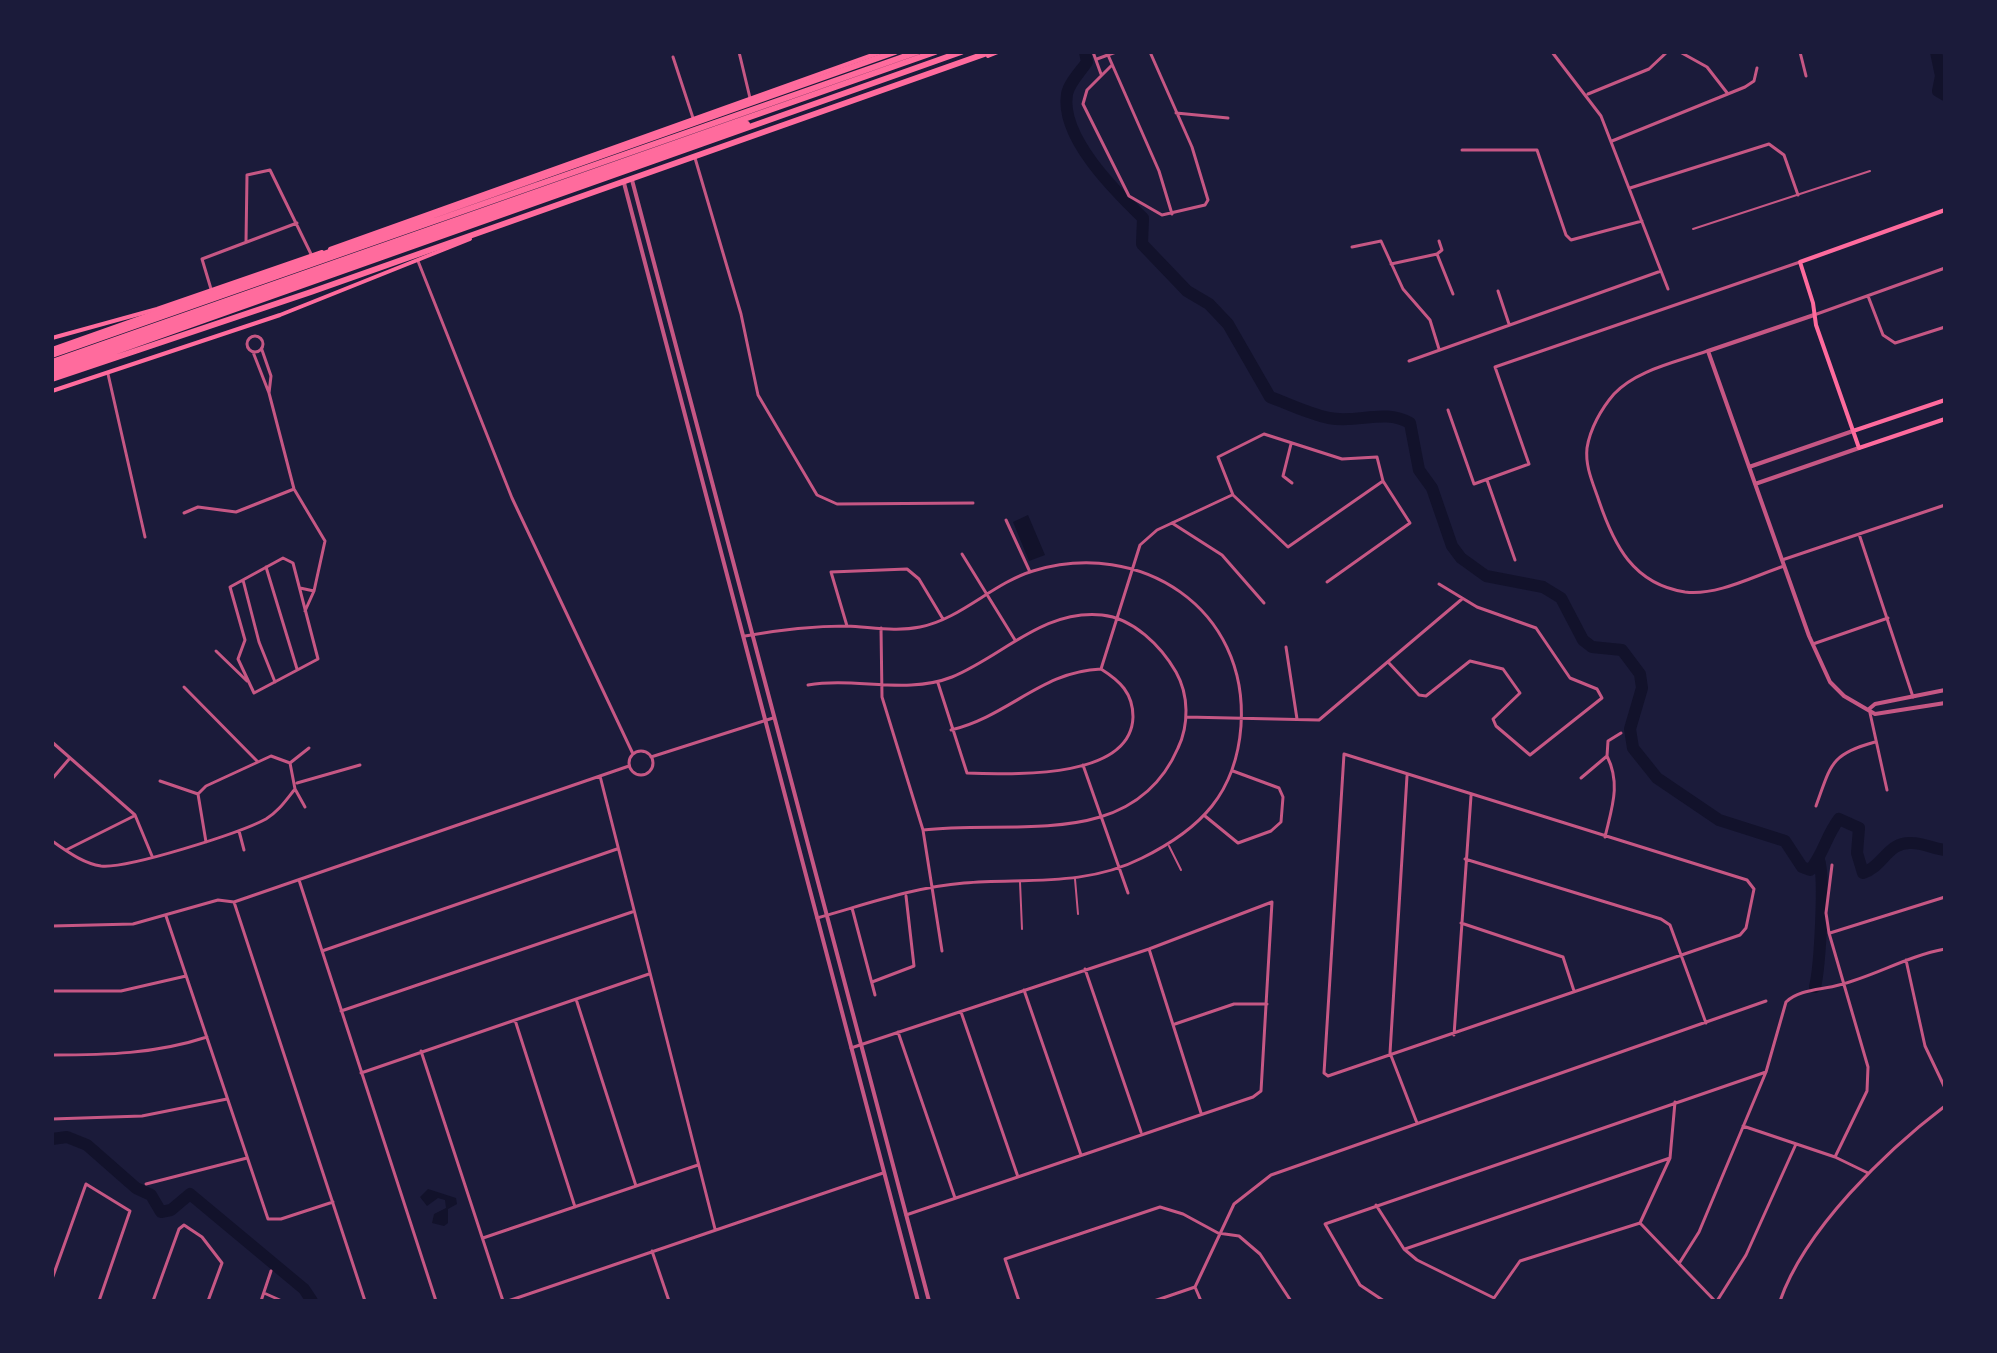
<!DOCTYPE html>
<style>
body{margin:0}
#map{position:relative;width:1997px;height:1353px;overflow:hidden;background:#1b1b3a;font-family:"Nunito Sans",sans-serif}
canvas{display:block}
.frame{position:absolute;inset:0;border:54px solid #1b1b3a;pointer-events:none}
</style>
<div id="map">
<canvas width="1997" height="1353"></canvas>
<div class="frame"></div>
</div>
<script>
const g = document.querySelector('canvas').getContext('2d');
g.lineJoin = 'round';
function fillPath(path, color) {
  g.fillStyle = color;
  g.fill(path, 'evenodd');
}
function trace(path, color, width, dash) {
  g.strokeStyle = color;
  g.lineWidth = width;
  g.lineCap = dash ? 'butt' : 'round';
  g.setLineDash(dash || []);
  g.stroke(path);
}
const water = new Path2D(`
 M1028,515L1045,555L1029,561L1013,522Z
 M428,1189L456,1198L457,1204L448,1209V1223L444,1226L432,1223L434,1214L446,1208L445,1200L438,1198L427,1206L420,1197Z`);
const river = new Path2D(`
 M1085,52L1087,62C1081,71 1069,83 1067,94C1060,137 1115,191 1143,218L1142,244L1187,291L1209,304L1228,324L1270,397C1289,404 1309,414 1329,418C1357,424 1384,408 1410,423L1419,470L1432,488L1452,546L1461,558L1486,576L1543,587L1561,598L1583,640L1592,647L1622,650L1640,674L1642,688L1630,729L1633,748L1657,778L1719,820L1785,841L1802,867L1810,870C1823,855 1826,836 1839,819L1859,828L1857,853L1863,873C1883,867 1888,841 1912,843C1923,843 1934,849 1945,850
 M1936,52L1941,76L1938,91L1945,95
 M1815,987C1820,966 1825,878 1819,860
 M52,1139L67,1137L87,1145L136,1188L151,1195L161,1212L171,1210L190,1194L304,1289L312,1301`);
const service = new Path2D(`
 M1169,846L1181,870
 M1075,879L1078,914
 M1020,882L1022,929`);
const pedestrian = new Path2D(`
 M1693,229L1870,171`);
const minor = new Path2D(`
 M739,52L750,98
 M1093,52L1101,74
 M1552,52L1601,116L1668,289
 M1680,52L1707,67L1728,94
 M1800,52L1806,76
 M1108,55L1159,171L1172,214
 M673,57L693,118
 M1097,59L1116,52
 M1112,65L1087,90L1083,104L1129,196L1162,215L1205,205L1208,200L1192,147L1150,52
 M1588,94L1649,69L1667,52
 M1176,113L1228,118
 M1612,141L1745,87L1754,81L1757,68
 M1462,150H1537L1566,235L1571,240L1642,221
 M695,158L741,314L758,395L817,495L837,504L973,503
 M1630,188L1769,144L1784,155L1798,195
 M246,242L247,175L270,170L311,254
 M1352,247L1381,241L1403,289L1430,320L1439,349
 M1437,254L1442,250L1439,241
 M418,261L512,498L633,754
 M1391,264L1437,254L1453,294
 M211,289L202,259L297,223
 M1498,291L1509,324
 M1868,296L1883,335L1895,343L1945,327
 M1814,315L1945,268
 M247 344a8 8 0 1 1 16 0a8 8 0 1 1-16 0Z
 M262,350L271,376L269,393
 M1707,351C1677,362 1636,370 1614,394C1601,409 1590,429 1587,448C1585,467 1593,483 1599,501C1614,545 1633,584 1685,592C1717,596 1754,576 1784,566
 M253,352L269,393L294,489L325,541L314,591L305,611
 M1409,361L1661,271
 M108,374L145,537
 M1448,410L1474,484L1529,464L1495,367L1800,262
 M1264,434L1342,459L1377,457L1383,481L1288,547L1233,495L1218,457Z
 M1291,444L1283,476L1292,483
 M1487,480L1515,560
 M184,513L198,507L236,512L294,489
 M1006,520L1030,572
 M1172,523L1222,555L1264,603
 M1859,534L1913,697
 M962,554L1015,640
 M283,558L293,563L318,659L254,693L238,659L245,640L230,587Z
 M1782,560L1945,505
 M266,567L297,669
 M243,580L259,642L275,682
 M1327,582L1410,523L1383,481
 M300,588L314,591
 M847,626L831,572L907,569L919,579L943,619
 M881,628L882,697L923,830L942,951
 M745,636C778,630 813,626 847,626C871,627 896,632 920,627C961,619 993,583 1033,571C1140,538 1249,608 1241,726C1236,793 1201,829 1142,858C1085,887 1025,878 964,883C914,887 864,905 817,918
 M1813,644L1888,618
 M1286,647L1297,719
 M216,651L247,681
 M1388,662L1419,695L1426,696L1470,661L1503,669L1520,693L1493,719L1496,726L1530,755L1602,698L1597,689L1570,678L1536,628L1477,607L1439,584
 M1101,669L1140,545L1157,530L1232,495
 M938,683L967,773C1009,774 1131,781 1133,717C1133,693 1120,681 1101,669C1042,671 1009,716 951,730
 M808,685C856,677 906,695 952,677C1003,656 1043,609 1102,615C1133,618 1161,646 1176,672C1189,695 1189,725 1178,748C1133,852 1012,819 923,830
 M184,687L257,761
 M1870,713L1887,790
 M1186,717L1319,720L1462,599
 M52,742L135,815L152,856
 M629 763a12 12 0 1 1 24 0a12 12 0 1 1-24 0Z
 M1344,754L1747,880L1754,889L1746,928L1740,935L1328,1076L1324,1073Z
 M1607,756L1608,741L1621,733
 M651,757L773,718
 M290,763L309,748
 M1083,765L1128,893
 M600,776L715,1229
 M1407,776L1390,1053L1417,1123
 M1581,778L1607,756C1621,784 1612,807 1605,837
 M52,779L70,758
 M160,781L198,794
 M297,783L360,765
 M295,789L305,807
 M1816,806C1831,765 1830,754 1875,742
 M1205,816L1238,843L1271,831L1281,822L1283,797L1279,788L1233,771
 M239,831L244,850
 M52,841C67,851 82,863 101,866C127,869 240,833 266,819C279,811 286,800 295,789L290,763L271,756L206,786L198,794L206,842
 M66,850L134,816
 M1465,859L1661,919L1670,925L1706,1023
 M1832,865L1826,913L1829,933L1868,1067L1867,1091L1835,1157
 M299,880L436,1301
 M234,902L365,1301
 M852,908L875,995
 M166,916L268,1219H281L333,1202
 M1461,923L1563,957L1574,991
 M52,926L133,924L218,900L234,902L629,766
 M1830,933L1945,897
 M1149,949L1201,1113
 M322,951L617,849
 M1906,960L1925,1046L1945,1088
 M1085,969L1141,1132
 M872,982L914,966L906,896
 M1024,990L1081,1155
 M52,991H121L186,976
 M576,999L636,1186
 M341,1011L632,912
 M961,1012L1018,1177
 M515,1020L575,1207
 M1175,1024L1234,1004H1267
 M898,1032L955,1198
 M1454,1035L1471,796
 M851,1048L1149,949L1272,902L1261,1091L1253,1097L906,1215
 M421,1051L503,1301
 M52,1055C106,1055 155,1054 207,1037
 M361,1073L649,974
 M52,1119L142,1116L227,1099
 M1743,1126L1835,1157L1868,1173
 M146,1184L247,1158
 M1376,1205L1404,1249L1417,1260L1494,1298L1520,1261L1640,1223L1670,1158L1675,1102
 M1640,1223L1715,1301
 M483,1238L698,1165
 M1405,1249L1670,1158
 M652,1251L669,1301
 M1680,1262L1699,1232L1766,1072L1786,1002C1799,989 1822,990 1839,985C1875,976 1907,956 1945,949
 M52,1279L86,1184L130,1211L99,1301
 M1195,1287L1201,1301
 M264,1293L282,1301
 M153,1301L179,1229L184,1225L202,1237L222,1263L208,1301
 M261,1301L271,1271
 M508,1301L883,1173
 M1019,1301L1005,1259L1160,1207L1183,1214L1218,1233L1239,1236L1260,1254L1291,1301
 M1154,1301L1195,1287L1234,1204L1271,1175L1766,1001
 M1384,1301L1360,1285L1325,1224L1766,1072
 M1717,1301L1746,1255L1796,1144
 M1780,1301C1805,1229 1886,1151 1945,1106`);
const tertiary = new Path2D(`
 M632,180L929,1301
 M624,183L918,1301
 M1814,315L1708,351L1809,636L1830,682L1844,696L1875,714L1945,703
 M1749,467L1853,431
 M1755,484L1859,448
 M1869,709L1875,704L1945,690`);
const secondary = new Path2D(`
 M988,56L998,52
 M1945,210L1800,262L1813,303L1816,325L1859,448L1945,419
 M330,249L881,52
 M52,338L157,309L322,252
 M52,391L280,315L470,239
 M1853,431L1945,400`);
const motorway = new Path2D(`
 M52,350L895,52
 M52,355L917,52
 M52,362L935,52
 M52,368L747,124
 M52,374L961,52
 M52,379L311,292L990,52`);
fillPath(water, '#12122b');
trace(river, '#12122b', 12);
trace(service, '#c65784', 2);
trace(pedestrian, '#c65784', 2);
trace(minor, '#c65784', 3);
trace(tertiary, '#c65784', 4);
trace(secondary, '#ff6b9d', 4);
trace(motorway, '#ff6b9d', 6);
</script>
